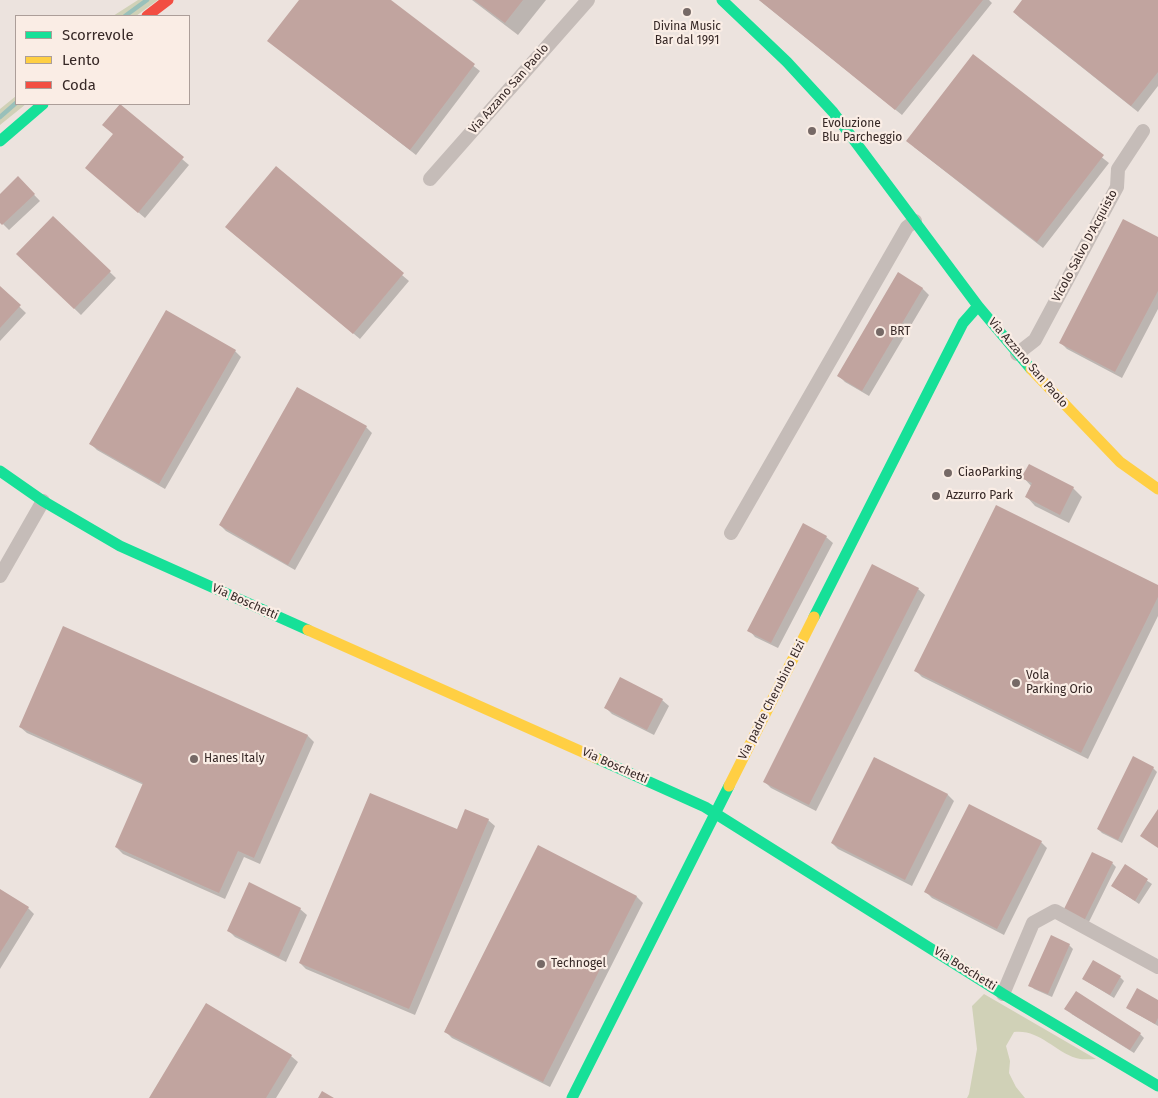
<!DOCTYPE html>
<style>
body{margin:0}
#map{position:relative;width:1158px;height:1098px;overflow:hidden;background:#ece3de;font-family:"Fira Sans",sans-serif}
canvas{display:block}
.legend{position:absolute;left:15px;top:15px;width:175px;height:90px;box-sizing:border-box;background:#faede5;border:1px solid #ac9e99;margin:0;padding:6px 9px;list-style:none;font-size:15px;color:#362826}
.legend li{display:flex;align-items:center;gap:10px;height:25px}
.legend b{width:25px;border:1px solid #ac9e99}
</style>
<div id="map">
<canvas width="1158" height="1098"></canvas>
<ul class="legend">
<li><b style="height:6px;background:#16e098"></b>Scorrevole</li>
<li><b style="height:6px;background:#ffcf43"></b>Lento</li>
<li><b style="height:6px;background:#f24e42"></b>Coda</li>
</ul>
</div>
<script>
const g = document.querySelector('canvas').getContext('2d');
g.lineJoin = 'round';
function fillPath(path, color) {
  g.fillStyle = color;
  g.fill(path, 'evenodd');
}
function trace(path, color, width, dash) {
  g.strokeStyle = color;
  g.lineWidth = width;
  g.lineCap = dash ? 'butt' : 'round';
  g.setLineDash(dash || []);
  g.stroke(path);
}
function drawText(font, color, halo, rows, align = 'center') {
  g.font = font + ' "Fira Sans",sans-serif';
  g.lineWidth = 4.5;
  g.setLineDash([]);
  g.textBaseline = 'middle';
  g.strokeStyle = halo;
  g.fillStyle = color;
  for (const [text, x, y, turn = 0] of rows) {
    g.save();
    g.translate(x, y);
    g.rotate((+turn || 0) * Math.PI / 180);
    g.textAlign = isNaN(turn) ? turn : align;
    if (halo) g.strokeText(text, 0, 0);
    g.fillText(text, 0, 0);
    g.restore();
  }
}
const green = new Path2D(`
 M138,0H158L136,16H113Z
 M16,96V104H26L0,125V109Z
 M984,994L1096,1059C1089,1059 1081,1060 1076,1058C1054,1051 1039,1029 1014,1032L1006,1046L1010,1061L1009,1073L1016,1087L1025,1098H967L969,1094L977,1049L972,1006Z`);
const shadow = new Path2D(`
 M300,0H389L480,71L416,155L269,41Z
 M472,0H546L518,35Z
 M759,0H989L992,3L902,115Z
 M1024,0H1158V86L1138,112L1020,18L1014,12Z
 M974,56L1109,163L1043,248L914,147Z
 M120,106L189,165L145,218L86,168L115,134Z
 M276,168L409,281L360,339L233,233Z
 M18,178L40,201L9,230L0,221V196Z
 M53,217L116,278L81,315L18,254Z
 M1158,238V309L1122,378L1067,349L1060,342Z
 M0,288L26,313L0,341Z
 M922,288L929,295L869,396L845,382L838,375Z
 M235,351L241,357L165,489L97,450L91,444Z
 M366,427L372,433L295,570L226,531L220,525Z
 M1029,465L1073,488L1082,497L1069,523L1035,506L1027,497L1032,487L1023,477Z
 M826,537L833,543L778,648L755,637L749,630Z
 M1158,586V616L1088,759L922,677L916,671Z
 M918,589L925,595L816,811L771,788L764,781Z
 M64,628L308,736L314,742L260,864L244,857L225,899L123,854L116,847L144,785L27,733L20,727Z
 M662,700L669,706L654,735L612,714L606,708Z
 M875,758L948,795L954,801L912,886L838,849L832,843Z
 M1153,768L1157,772L1122,843L1102,833L1098,829Z
 M488,820L495,826L415,1015L306,969L300,963L457,831Z
 M1041,842L1047,848L1004,935L932,898L926,892Z
 M539,847L637,897L643,903L550,1087L452,1038L445,1031Z
 M1112,863L1116,867L1088,924L1069,915Z
 M1125,866L1152,884L1139,904L1113,886Z
 M0,891L28,908L34,914L0,969Z
 M300,909L307,915L286,962L235,937L229,931Z
 M1069,945L1073,949L1052,997L1034,989L1030,985Z
 M1120,977L1124,981L1114,998L1083,979Z
 M1158,1002V1026L1132,1011L1128,1007Z
 M1070,1013L1140,1034L1144,1038L1134,1053Z
 M291,1056L298,1062L276,1098H151Z`);
const stream = new Path2D(`
 M125,16L147,0
 M0,117L16,103`);
const building = new Path2D(`
 M299,0H391L475,64L410,150L267,41Z
 M474,0H523L505,23Z
 M759,0H983L895,110Z
 M1022,0H1158V72L1131,106L1013,12Z
 M973,54L1104,155L1037,242L906,141Z
 M120,104L184,157L138,213L85,168L113,134L102,125Z
 M276,166L404,273L353,334L225,227Z
 M18,176L35,194L2,225L0,223V194Z
 M53,216L111,271L74,309L16,254Z
 M1123,219L1158,237V291L1115,372L1059,343Z
 M898,272L923,288L862,391L837,376Z
 M0,286L21,305L0,328Z
 M166,310L236,350L159,484L89,444Z
 M297,387L367,426L288,565L219,525Z
 M1029,464L1074,487L1060,515L1025,497L1032,483L1021,478Z
 M996,505L1158,585V597L1081,753L914,671Z
 M803,523L827,536L771,643L747,631Z
 M872,564L919,588L809,805L763,782Z
 M63,626L308,735L254,858L238,851L219,893L115,847L143,783L19,727Z
 M620,677L663,699L647,730L604,708Z
 M1133,756L1154,767L1118,840L1097,829Z
 M874,757L948,794L905,880L831,843Z
 M370,793L457,829L465,809L489,819L409,1009L299,963Z
 M969,804L1042,841L997,929L924,892Z
 M1158,809V848L1140,836Z
 M538,845L637,896L543,1082L444,1032Z
 M1092,852L1113,862L1084,921L1063,911Z
 M1125,864L1148,879L1135,901L1111,886Z
 M249,882L301,908L279,957L227,931Z
 M0,889L29,907L0,953Z
 M1051,935L1070,944L1048,994L1028,986Z
 M1093,960L1121,976L1110,995L1082,979Z
 M1137,988L1158,1000V1018L1155,1024L1126,1008Z
 M1076,991L1141,1033L1130,1050L1064,1009Z
 M206,1003L292,1055L266,1098H149Z
 M322,1091L334,1098H318Z`);
const street = new Path2D(`
 M430,179L588,0
 M1017,354L1035,340L1117,187L1118,169L1143,131
 M731,533L907,227L915,221
 M0,576L43,501
 M1003,994L1033,923L1055,911L1158,967`);
const fast = new Path2D(`
 M722,0L787,62L833,112L978,306L1031,369
 M0,141L43,104
 M0,471L43,501L120,546L308,630
 M814,617L963,323L978,306
 M596,758L705,807L1003,994L1158,1086
 M572,1098L729,786`);
const slow = new Path2D(`
 M1031,369L1120,462L1158,489
 M308,630L596,758
 M729,786L814,617`);
const jam = new Path2D(`
 M147,16L168,0`);
const markers = [
 [687,12,5,"#766966"],
 [812,131,5,"#766966"],
 [880,332,5,"#766966"],
 [948,473,5,"#766966"],
 [936,496,5,"#766966"],
 [1016,683,5,"#766966"],
 [194,759,5,"#766966"],
 [541,964,5,"#766966"]
];
const poiNames = [
 ["Divina Music",687,27,"center"],
 ["Bar dal 1991",687,41,"center"],
 ["Evoluzione",822,124],
 ["Blu Parcheggio",822,138],
 ["BRT",890,332],
 ["CiaoParking",958,473],
 ["Azzurro Park",946,496],
 ["Vola",1026,676],
 ["Parking Orio",1026,690],
 ["Hanes Italy",204,759],
 ["Technogel",551,964]
];
const streetNames = [
 ["Via Azzano San Paolo",509,89,-49],
 ["Vicolo Salvo D'Acquisto",1085,246,-62],
 ["Via Azzano San Paolo",1028,363,49],
 ["Via Boschetti",245,602,24],
 ["Via padre Cherubino Elzi",772,700,-63],
 ["Via Boschetti",615,766,24],
 ["Via Boschetti",965,969,32]
];
fillPath(green, '#d0d1b7');
fillPath(shadow, '#0003');
trace(stream, '#99c0ba', 4.5);
fillPath(building, '#c1a49f');
trace(street, '#c5bcb8', 14);
trace(fast, '#16e098', 11);
trace(slow, '#ffcf43', 11);
trace(jam, '#f24e42', 11);
for (const [x, y, r, color] of markers) {
  const dot = new Path2D();
  dot.arc(x, y, r, 0, 2 * Math.PI);
  g.fillStyle = color;
  g.fill(dot);
  trace(dot, '#faede5', 2);
}
drawText('12px', '#362826', '#faede5', poiNames, 'left');
drawText('12px', '#362826', '#faede5', streetNames);
</script>
